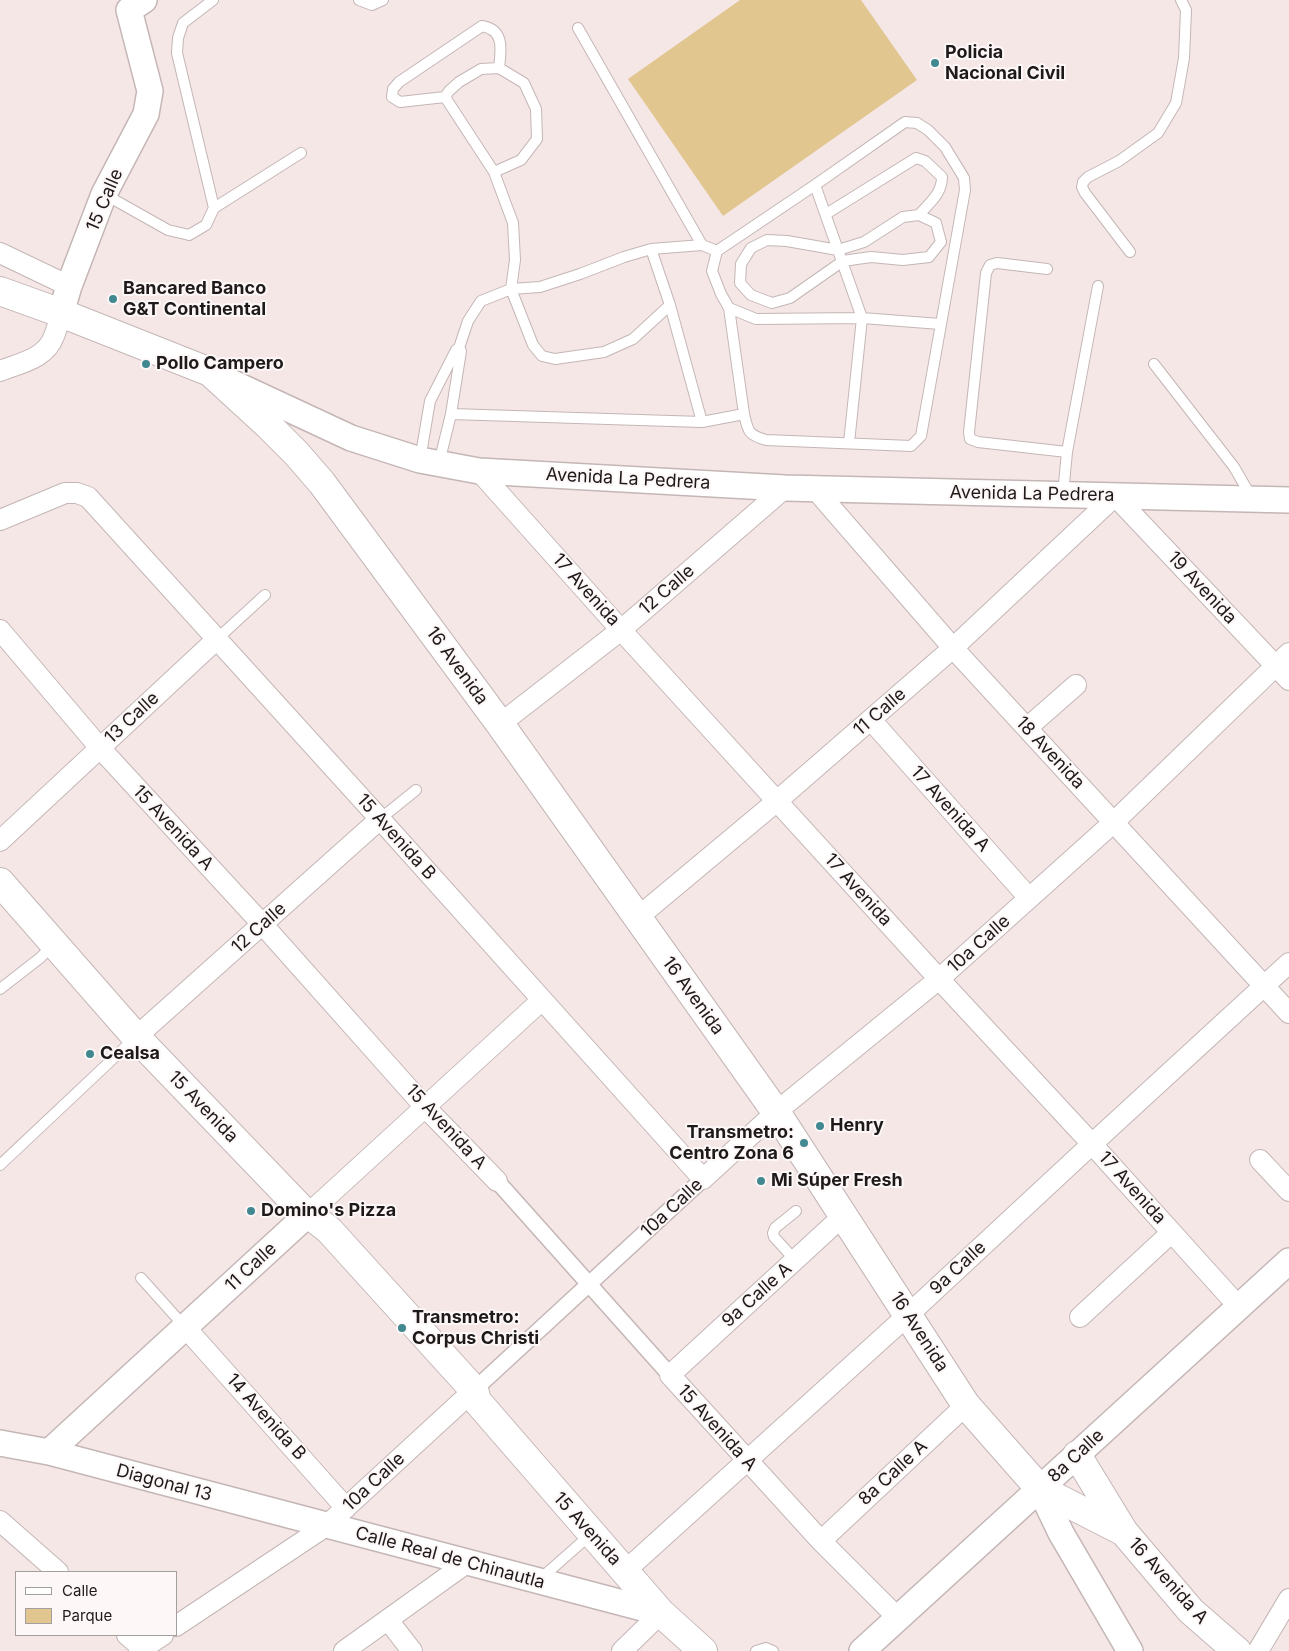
<!DOCTYPE html>
<meta charset="utf-8">
<style>
body{margin:0}
#map{position:relative;width:1289px;height:1651px;overflow:hidden;background:#f6e7e7;font-family:Inter,sans-serif}
canvas{display:block}
.legend{position:absolute;left:15px;top:1571px;width:162px;height:65px;box-sizing:border-box;background:#fdf7f7;border:1px solid #a49f9f;margin:0;padding:6px 9px;list-style:none;font-size:15px;color:#1f1a1a}
.legend li{display:flex;align-items:center;gap:10px;height:25px}
.legend b{width:25px;border:1px solid #a49f9f}
</style>
<div id="map">
<canvas width="1289" height="1651"></canvas>
<ul class="legend">
<li><b style="height:6px;background:#fff"></b>Calle</li>
<li><b style="height:14px;background:#e1c690"></b>Parque</li>
</ul>
</div>
<script>
const g = document.querySelector('canvas').getContext('2d');
g.lineJoin = 'round';
function fillPath(path, color) {
  g.fillStyle = color;
  g.fill(path, 'evenodd');
}
function trace(path, color, width, dash) {
  g.strokeStyle = color;
  g.lineWidth = width;
  g.lineCap = dash ? 'butt' : 'round';
  g.setLineDash(dash || []);
  g.stroke(path);
}
function drawText(font, color, halo, rows, align = 'center') {
  g.font = font + ' Inter,sans-serif';
  g.lineWidth = 4;
  g.setLineDash([]);
  g.textBaseline = 'middle';
  g.strokeStyle = halo;
  g.fillStyle = color;
  for (const [text, x, y, turn = 0] of rows) {
    g.save();
    g.translate(x, y);
    g.rotate((+turn || 0) * Math.PI / 180);
    g.textAlign = isNaN(turn) ? turn : align;
    if (halo) g.strokeText(text, 0, 0);
    g.fillText(text, 0, 0);
    g.restore();
  }
}
const green = new Path2D(`
 M740,0H861L917,80L723,216L628,79Z`);
const service = new Path2D(`
 M359,0L372,5L383,0
 M578,28L702,245
 M445,97L400,102L392,97L393,89L399,82L482,26C505,30 501,50 499,68
 M494,172L521,160L537,139L536,109L524,83L499,68L481,69L459,82L449,91L445,97L494,172L513,223L515,260L511,289L533,345L542,356L555,359L604,352L633,339L670,305
 M815,185L862,318L849,443
 M104,194L168,230L189,235L206,225L214,208L177,53L178,38L183,23L213,0
 M214,208L301,153
 M826,214L916,158L925,161L942,177C942,194 929,203 919,215
 M919,215L936,223L941,242L929,257L903,260L871,257L843,261L790,298L772,303L751,295L740,283L741,264L751,248L767,240L787,241L838,250L864,242L903,217Z
 M651,249L670,305L702,422
 M717,251L712,271L721,294L729,308L756,319L862,318L940,324
 M1130,252L1085,193L1082,187L1083,182L1088,177L1119,161L1158,133L1176,103L1184,58L1186,10L1181,0
 M1047,269L997,263L990,265L986,273L969,432L970,439L978,442L1067,452
 M1154,364L1234,467L1252,498
 M451,414L702,422L744,414L729,308
 M420,460L430,401L456,350L459,348L468,321L481,301L511,289L540,287L580,274L624,257L651,249L702,245L717,251L815,185L905,122L917,123L928,130L945,147L964,178L965,190L921,436L911,446L766,440C748,435 748,431 744,414
 M439,463L451,414L461,351L459,348
 M1063,494L1067,452L1098,286
 M217,639L265,595
 M380,819L416,790
 M0,989L40,958L53,945
 M0,1165L136,1037
 M795,1260L774,1237L773,1233L775,1228L796,1211
 M141,1278L185,1327
 M539,1580L590,1535
 M756,1651L766,1648L773,1651`);
const pedestrian = new Path2D(`
 M497,1181L670,1375
 M474,1390L703,1179`);
const minor = new Path2D(`
 M0,253L69,286
 M0,371C20,363 46,359 54,336C57,329 59,321 61,313
 M479,471L621,630L939,979L1092,1144L1239,1307
 M815,489L953,648L1289,1013
 M0,520L65,493H77L88,497L380,819L703,1179L776,1112L939,979L1114,822L1289,653
 M0,630L100,748L263,925L425,1107L497,1181
 M871,720L1029,898
 M500,724L621,630L785,488
 M1027,728L1076,685
 M0,841L217,639
 M637,918L777,801L953,648L1115,496L1289,680
 M136,1037L380,819
 M1260,1160L1289,1191
 M307,1215L542,1000
 M844,1215L670,1375L821,1541L898,1618
 M1080,1317L1171,1233
 M185,1327L346,1508
 M0,1521L58,1572
 M821,1541L966,1405
 M625,1571L908,1315L1092,1144L1289,963
 M388,1620L412,1651
 M176,1626L326,1526L474,1390
 M127,1635L143,1649
 M139,1651L163,1635
 M344,1651L468,1562
 M622,1651L661,1613
 M1258,1651L1289,1599`);
const tertiary = new Path2D(`
 M61,313L69,286L104,194L146,114L150,91L129,10L144,0
 M220,377L351,438L420,460L479,471L785,488L1289,500
 M0,1443L49,1452L661,1613
 M49,1452L307,1215
 M1040,1489L1061,1533L1130,1651
 M862,1651L1289,1261`);
const primary = new Path2D(`
 M0,291L61,313L210,372L270,427L296,453L322,483L500,724L776,1112L966,1405L1040,1489L1124,1532L1191,1611L1237,1651
 M0,882L136,1037L309,1217L315,1219L329,1230L474,1390L477,1401L661,1613L703,1651
 M1077,1455L1124,1532`);
const markers = [
 [935,63,5,"#418890"],
 [113,299,5,"#418890"],
 [146,364,5,"#418890"],
 [90,1054,5,"#418890"],
 [820,1126,5,"#418890"],
 [804,1143,5,"#418890"],
 [761,1181,5,"#418890"],
 [251,1211,5,"#418890"],
 [402,1328,5,"#418890"]
];
const poiNames = [
 ["Policia",945,53],
 ["Nacional Civil",945,74],
 ["Bancared Banco",123,289],
 ["G&T Continental",123,310],
 ["Pollo Campero",156,364],
 ["Cealsa",100,1054],
 ["Henry",830,1126],
 ["Transmetro:",794,1133,"right"],
 ["Centro Zona 6",794,1154,"right"],
 ["Mi Súper Fresh",771,1181],
 ["Domino's Pizza",261,1211],
 ["Transmetro:",412,1318],
 ["Corpus Christi",412,1339]
];
const streetNames = [
 ["15 Calle",105,200,-67],
 ["Avenida La Pedrera",628,479,3],
 ["Avenida La Pedrera",1032,494,1],
 ["19 Avenida",1202,588,47],
 ["17 Avenida",586,590,48],
 ["12 Calle",667,590,-41],
 ["16 Avenida",457,666,54],
 ["11 Calle",880,712,-41],
 ["13 Calle",132,718,-43],
 ["18 Avenida",1050,753,47],
 ["17 Avenida A",950,809,48],
 ["15 Avenida A",173,828,47],
 ["15 Avenida B",396,837,48],
 ["17 Avenida",858,890,48],
 ["12 Calle",259,928,-42],
 ["10a Calle",979,944,-42],
 ["16 Avenida",693,996,54],
 ["15 Avenida",203,1107,46],
 ["15 Avenida A",446,1127,47],
 ["17 Avenida",1132,1188,48],
 ["10a Calle",672,1208,-43],
 ["11 Calle",251,1267,-43],
 ["9a Calle",958,1268,-43],
 ["9a Calle A",757,1295,-42],
 ["16 Avenida",919,1332,57],
 ["14 Avenida B",266,1417,48],
 ["15 Avenida A",717,1428,48],
 ["8a Calle",1076,1456,-43],
 ["8a Calle A",893,1473,-43],
 ["10a Calle",374,1482,-43],
 ["Diagonal 13",164,1483,15],
 ["15 Avenida",587,1529,48],
 ["Calle Real de Chinautla",450,1558,15],
 ["16 Avenida A",1168,1581,48]
];
fillPath(green, '#e1c690');
trace(service, '#c5b6b6', 12);
trace(pedestrian, '#c5b6b6', 18);
trace(minor, '#c5b6b6', 22);
trace(tertiary, '#c5b6b6', 28);
trace(primary, '#c5b6b6', 30);
trace(service, '#fff', 10);
trace(pedestrian, '#fff', 15);
trace(minor, '#fff', 20);
trace(tertiary, '#fff', 25);
trace(primary, '#fff', 28);
for (const [x, y, r, color] of markers) {
  const dot = new Path2D();
  dot.arc(x, y, r, 0, 2 * Math.PI);
  g.fillStyle = color;
  g.fill(dot);
  trace(dot, '#fdf7f7', 2);
}
drawText('bold 18px', '#1f1a1a', '#fdf7f7', poiNames, 'left');
drawText('18px', '#1f1a1a', '#fdf7f7', streetNames);
</script>
